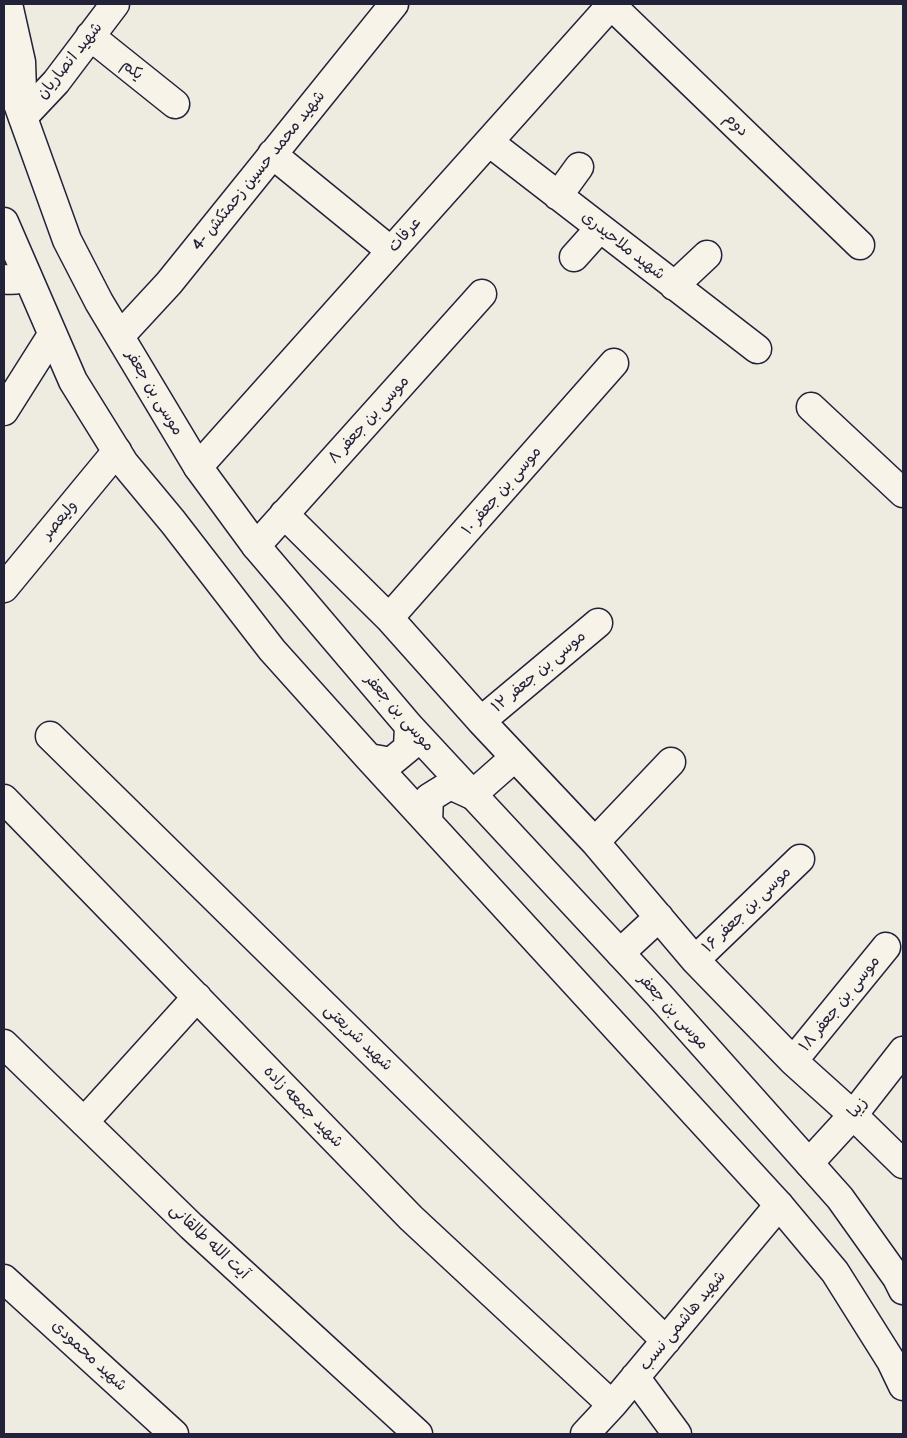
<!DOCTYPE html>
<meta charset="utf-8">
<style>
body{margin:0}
#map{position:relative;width:907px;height:1438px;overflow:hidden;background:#eeebe1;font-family:"Balsamiq Sans",sans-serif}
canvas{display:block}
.frame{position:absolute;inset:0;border:5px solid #22223b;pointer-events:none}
</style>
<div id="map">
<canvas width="907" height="1438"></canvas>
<div class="frame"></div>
</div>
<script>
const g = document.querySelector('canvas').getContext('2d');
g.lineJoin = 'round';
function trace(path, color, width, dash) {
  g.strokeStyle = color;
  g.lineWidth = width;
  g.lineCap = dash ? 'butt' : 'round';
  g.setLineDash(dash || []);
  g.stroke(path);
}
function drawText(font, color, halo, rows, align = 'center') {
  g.font = font + ' "Balsamiq Sans","Playpen Sans Arabic",sans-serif';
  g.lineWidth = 4.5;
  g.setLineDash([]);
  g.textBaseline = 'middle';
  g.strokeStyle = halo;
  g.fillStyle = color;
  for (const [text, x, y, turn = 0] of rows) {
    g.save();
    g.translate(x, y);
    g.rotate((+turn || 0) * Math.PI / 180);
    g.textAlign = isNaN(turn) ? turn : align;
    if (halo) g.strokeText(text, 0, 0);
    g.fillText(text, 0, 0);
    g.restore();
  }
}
const minor = new Path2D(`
 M610,4L860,245
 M90,36L175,104
 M23,117L56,82L115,4
 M489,142L757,349
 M272,154L391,251
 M558,196L579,167
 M574,257L600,228
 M4,279C13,281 19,280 27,276
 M674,286L707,255
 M120,336L169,283L394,4
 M811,407L903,493
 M4,411L52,335
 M198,467L612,4
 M284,514L389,618L481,721L595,842L695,960L793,1061L853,1115L903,1164
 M256,546L482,294
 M4,588L117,451
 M389,618L614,363
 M481,721L598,623
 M50,736L666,1341
 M472,795L515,757
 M4,799L411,1218L612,1405
 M595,842L671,762
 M620,953L659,917
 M695,960L800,859
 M4,1044L191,1226L418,1434
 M793,1061L886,947
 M84,1122L197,997
 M809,1163L853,1115L903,1051
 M4,1279L174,1434
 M635,1377L677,1434
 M585,1434L612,1405L779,1205`);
const major = new Path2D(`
 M8,4L21,62L22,91
 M4,65L67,240L99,302L198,467L256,546L409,726L659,995L840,1198L897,1278L903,1290
 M4,222L73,381L124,463L173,522L272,650L369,758L779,1205L835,1272L891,1361L903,1386
 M369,758L391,762L408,748L409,726
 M428,822L429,798L450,785L472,795`);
const streetNames = [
 ["شهید انصاریان",70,61,-51],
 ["یکم",132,70,39],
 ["دوم",736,125,44],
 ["4- شهید محمد حسین زحمتکش",259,171,-51],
 ["عرفات",405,235,-48],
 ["شهید ملاحیدری",623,246,38],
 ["موسی بن جعفر",154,393,59],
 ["موسی بن جعفر ۸",369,420,-48],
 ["موسی بن جعفر ۱۰",502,491,-49],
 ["ولیعصر",60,520,-50],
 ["موسی بن جعفر ۱۲",539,672,-40],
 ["موسی بن جعفر",399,713,49],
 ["موسی بن جعفر ۱۶",747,910,-44],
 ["موسی بن جعفر ۱۸",840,1004,-51],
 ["موسی بن جعفر",673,1012,48],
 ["شهید شریعتی",358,1038,44],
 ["شهید جمعه زاده",303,1107,46],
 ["زیبا",858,1108,-51],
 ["آیت الله طالقانی",209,1242,43],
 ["شهید هاشمی نسب",683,1321,-50],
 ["شهید محمودی",89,1356,43]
];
trace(minor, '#22223b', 31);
trace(major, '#22223b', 31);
trace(minor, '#f7f3e8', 28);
trace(major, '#f7f3e8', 28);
drawText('16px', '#22223b', '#f7f3e8', streetNames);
</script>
